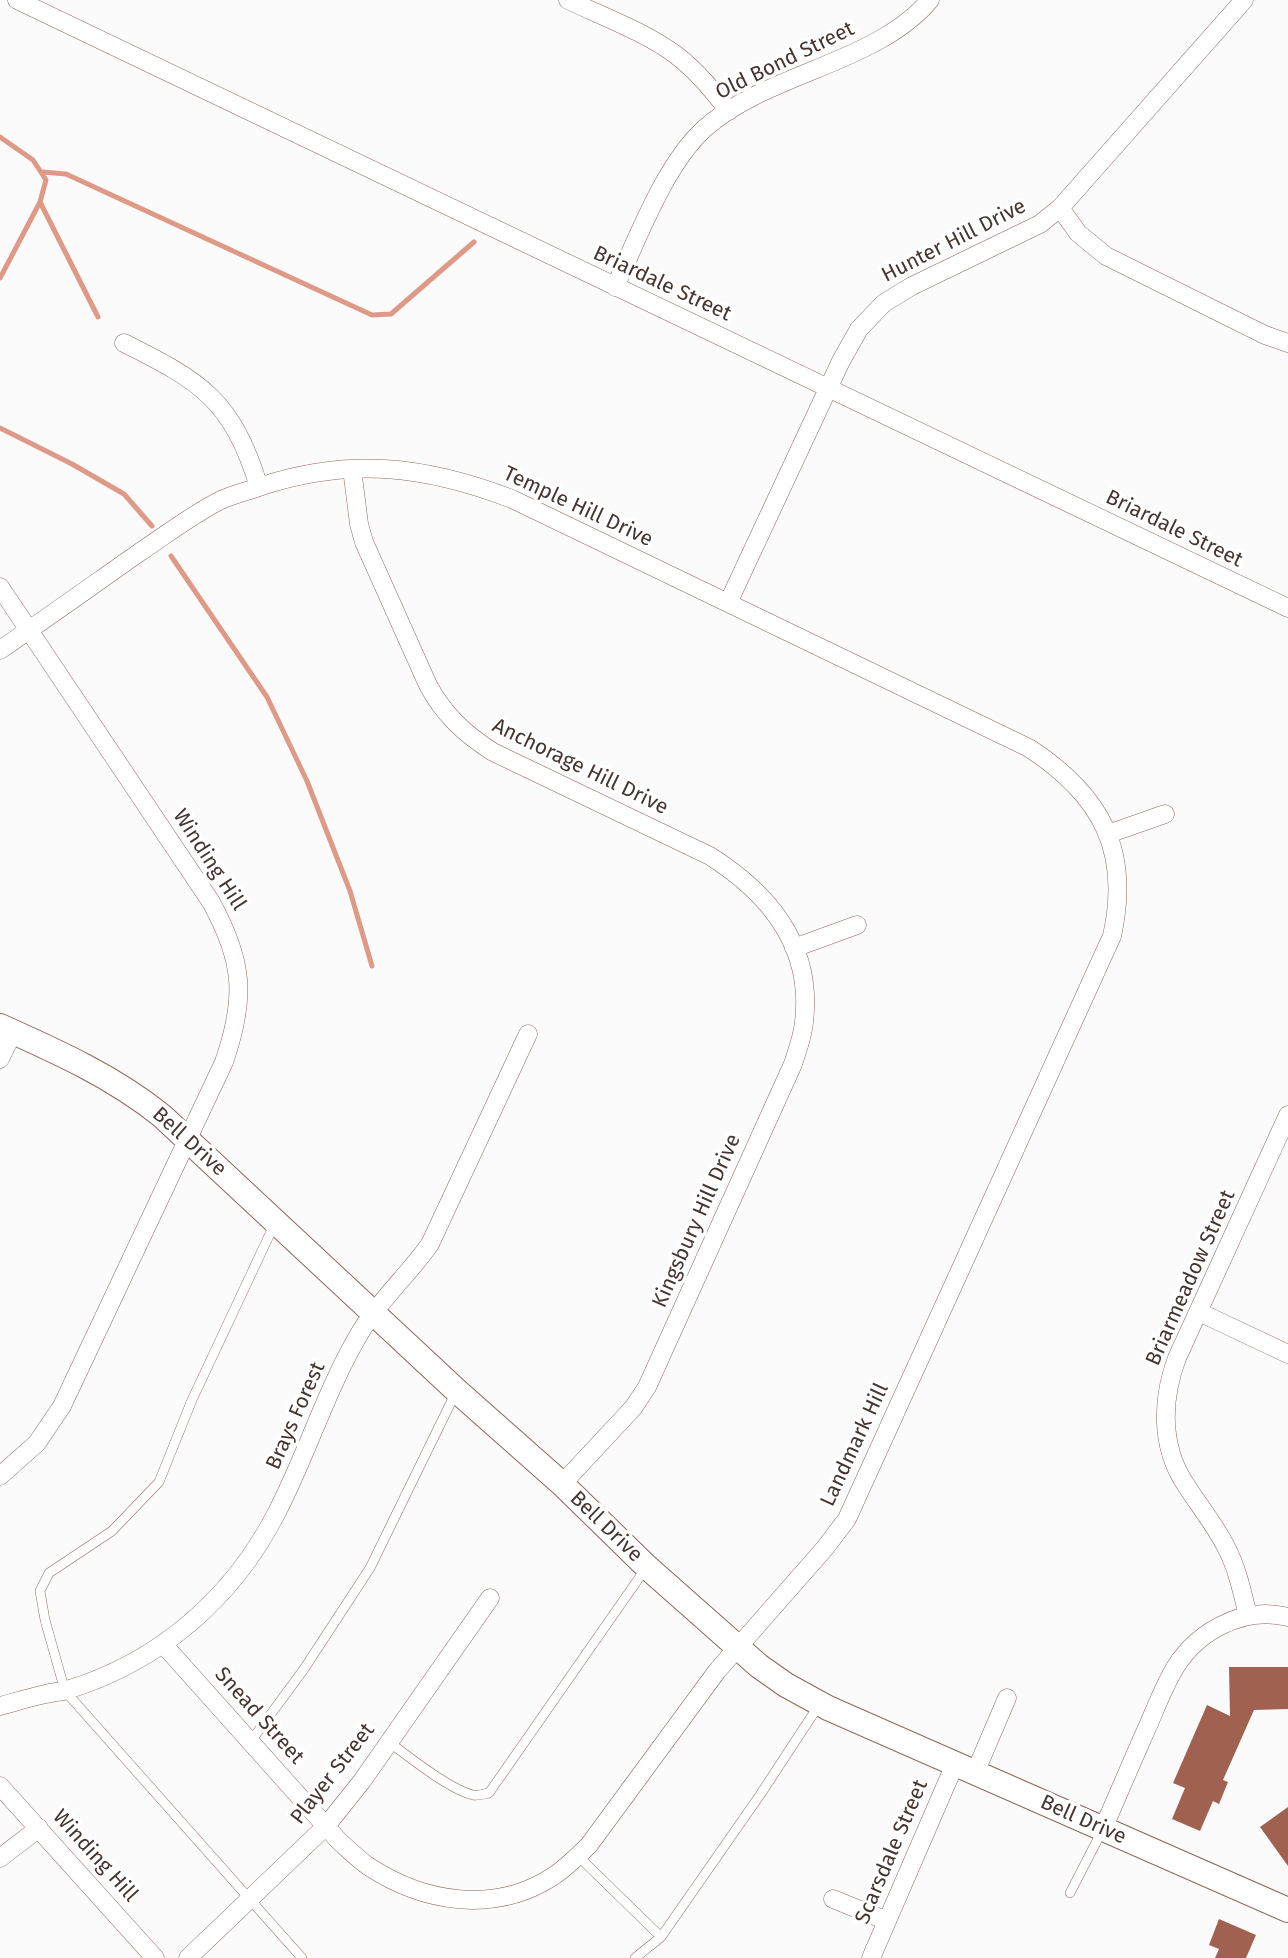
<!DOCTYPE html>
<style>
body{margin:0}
canvas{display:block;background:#fbfbfb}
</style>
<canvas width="1288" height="1958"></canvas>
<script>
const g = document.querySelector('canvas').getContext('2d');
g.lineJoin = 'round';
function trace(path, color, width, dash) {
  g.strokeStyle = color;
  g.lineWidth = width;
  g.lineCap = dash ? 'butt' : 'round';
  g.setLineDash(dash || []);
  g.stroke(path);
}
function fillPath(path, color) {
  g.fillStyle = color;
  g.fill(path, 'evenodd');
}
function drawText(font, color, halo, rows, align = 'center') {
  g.font = font + ' "Fira Sans",sans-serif';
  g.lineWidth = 7;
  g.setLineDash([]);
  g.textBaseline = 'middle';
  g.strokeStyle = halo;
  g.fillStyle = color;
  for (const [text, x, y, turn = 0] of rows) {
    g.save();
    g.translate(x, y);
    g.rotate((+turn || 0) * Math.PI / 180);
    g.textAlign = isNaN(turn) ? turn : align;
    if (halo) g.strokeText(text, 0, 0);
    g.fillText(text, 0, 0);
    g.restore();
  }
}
const stream = new Path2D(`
 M0,137L33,160L46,180L40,202L0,278
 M43,172L66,174L372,315L391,314L474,242
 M40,202L98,317
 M0,428L72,464L124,494L152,526
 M171,556L267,697L307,781L350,891L372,966`);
const building = new Path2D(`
 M1229,1667H1288V1709L1254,1710L1223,1780L1228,1782L1219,1804L1213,1801L1200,1831L1172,1819L1185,1788L1173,1783L1207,1705L1230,1716Z
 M1288,1807V1866L1260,1827Z
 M1219,1919L1256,1935L1246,1958H1215L1219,1949L1209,1945Z`);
const lane = new Path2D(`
 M275,1223L192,1400L159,1482L112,1531L49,1573L40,1591L45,1620L65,1691L302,1958
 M251,1741L304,1669L370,1568L456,1392
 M389,1742C409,1757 449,1789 473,1795C478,1796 484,1794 489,1793L646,1568
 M578,1856L661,1937
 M1070,1893L1103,1829
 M635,1958L661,1937L760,1795L819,1705`);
const street = new Path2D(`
 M17,0L1288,608
 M568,0C604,17 645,32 676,55C697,71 713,91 729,111
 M1060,208L1078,233L1106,256L1265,335L1288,343
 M615,287C638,238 664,166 704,129C766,73 876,64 930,0
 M124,343C202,382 232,400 259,487
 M352,469L359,524L364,542L428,685C444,715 465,734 493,752L710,856C770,894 813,947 804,1022C803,1036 797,1051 793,1064L647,1387L633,1408L562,1484
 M0,587L211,902C244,962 246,998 224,1062L62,1406L37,1443L0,1476
 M728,603L841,361L859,329L884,303L912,286L1040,224L1060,208L1244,0
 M0,650C47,618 93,585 140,552C167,534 193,514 221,500C234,494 248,491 262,486C351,457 426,466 512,499L1029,748C1101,795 1131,850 1112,936L847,1519L825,1548L717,1671L589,1845C577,1857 566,1868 552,1877C494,1914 424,1903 368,1866C358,1859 349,1850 339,1841L163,1644
 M1108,834L1165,814
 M794,948L857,925
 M0,1059L13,1032
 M1199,1312L1288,1354
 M1248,1616C1242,1591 1237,1567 1225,1545C1213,1522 1197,1503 1184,1482C1160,1444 1162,1398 1177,1358L1288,1115
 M0,1706C15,1702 31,1697 46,1694C53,1692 60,1692 67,1690C159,1662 232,1599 276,1514C307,1455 326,1389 361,1331C379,1301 409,1274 430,1244L528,1034
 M975,1773L1007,1698
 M0,1786L155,1958
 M1103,1829C1116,1799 1129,1769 1142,1739C1152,1718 1160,1695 1171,1675C1192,1634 1241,1605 1288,1617
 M0,1858L39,1828
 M833,1899L887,1921
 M188,1958L326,1826L362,1781L490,1598
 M871,1958L955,1764`);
const secondary = new Path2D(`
 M0,1026C56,1051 114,1077 162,1116L457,1391L562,1484L647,1567L759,1666L786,1685L828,1708L1288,1910`);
const streetNames = [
 ["Old Bond Street",785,61,-26],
 ["Hunter Hill Drive",954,241,-27],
 ["Briardale Street",662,284,25],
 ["Temple Hill Drive",578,507,25],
 ["Briardale Street",1174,529,26],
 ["Anchorage Hill Drive",580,767,26],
 ["Winding Hill",209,860,57],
 ["Bell Drive",189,1142,42],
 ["Kingsbury Hill Drive",697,1221,-66],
 ["Briarmeadow Street",1191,1278,-66],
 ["Brays Forest",296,1416,-66],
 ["Landmark Hill",855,1445,-65],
 ["Bell Drive",606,1527,44],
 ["Snead Street",259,1716,48],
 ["Player Street",333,1774,-52],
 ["Bell Drive",1083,1820,24],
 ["Scarsdale Street",892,1852,-67],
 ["Winding Hill",95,1856,48]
];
trace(stream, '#de9987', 5);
fillPath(building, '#a16151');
trace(lane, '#8b6960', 10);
trace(street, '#8b6960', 19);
trace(secondary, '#8b6960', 26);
trace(lane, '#fff', 9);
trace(street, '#fff', 18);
trace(secondary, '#fff', 24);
drawText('21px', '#453531', '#fff', streetNames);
</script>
